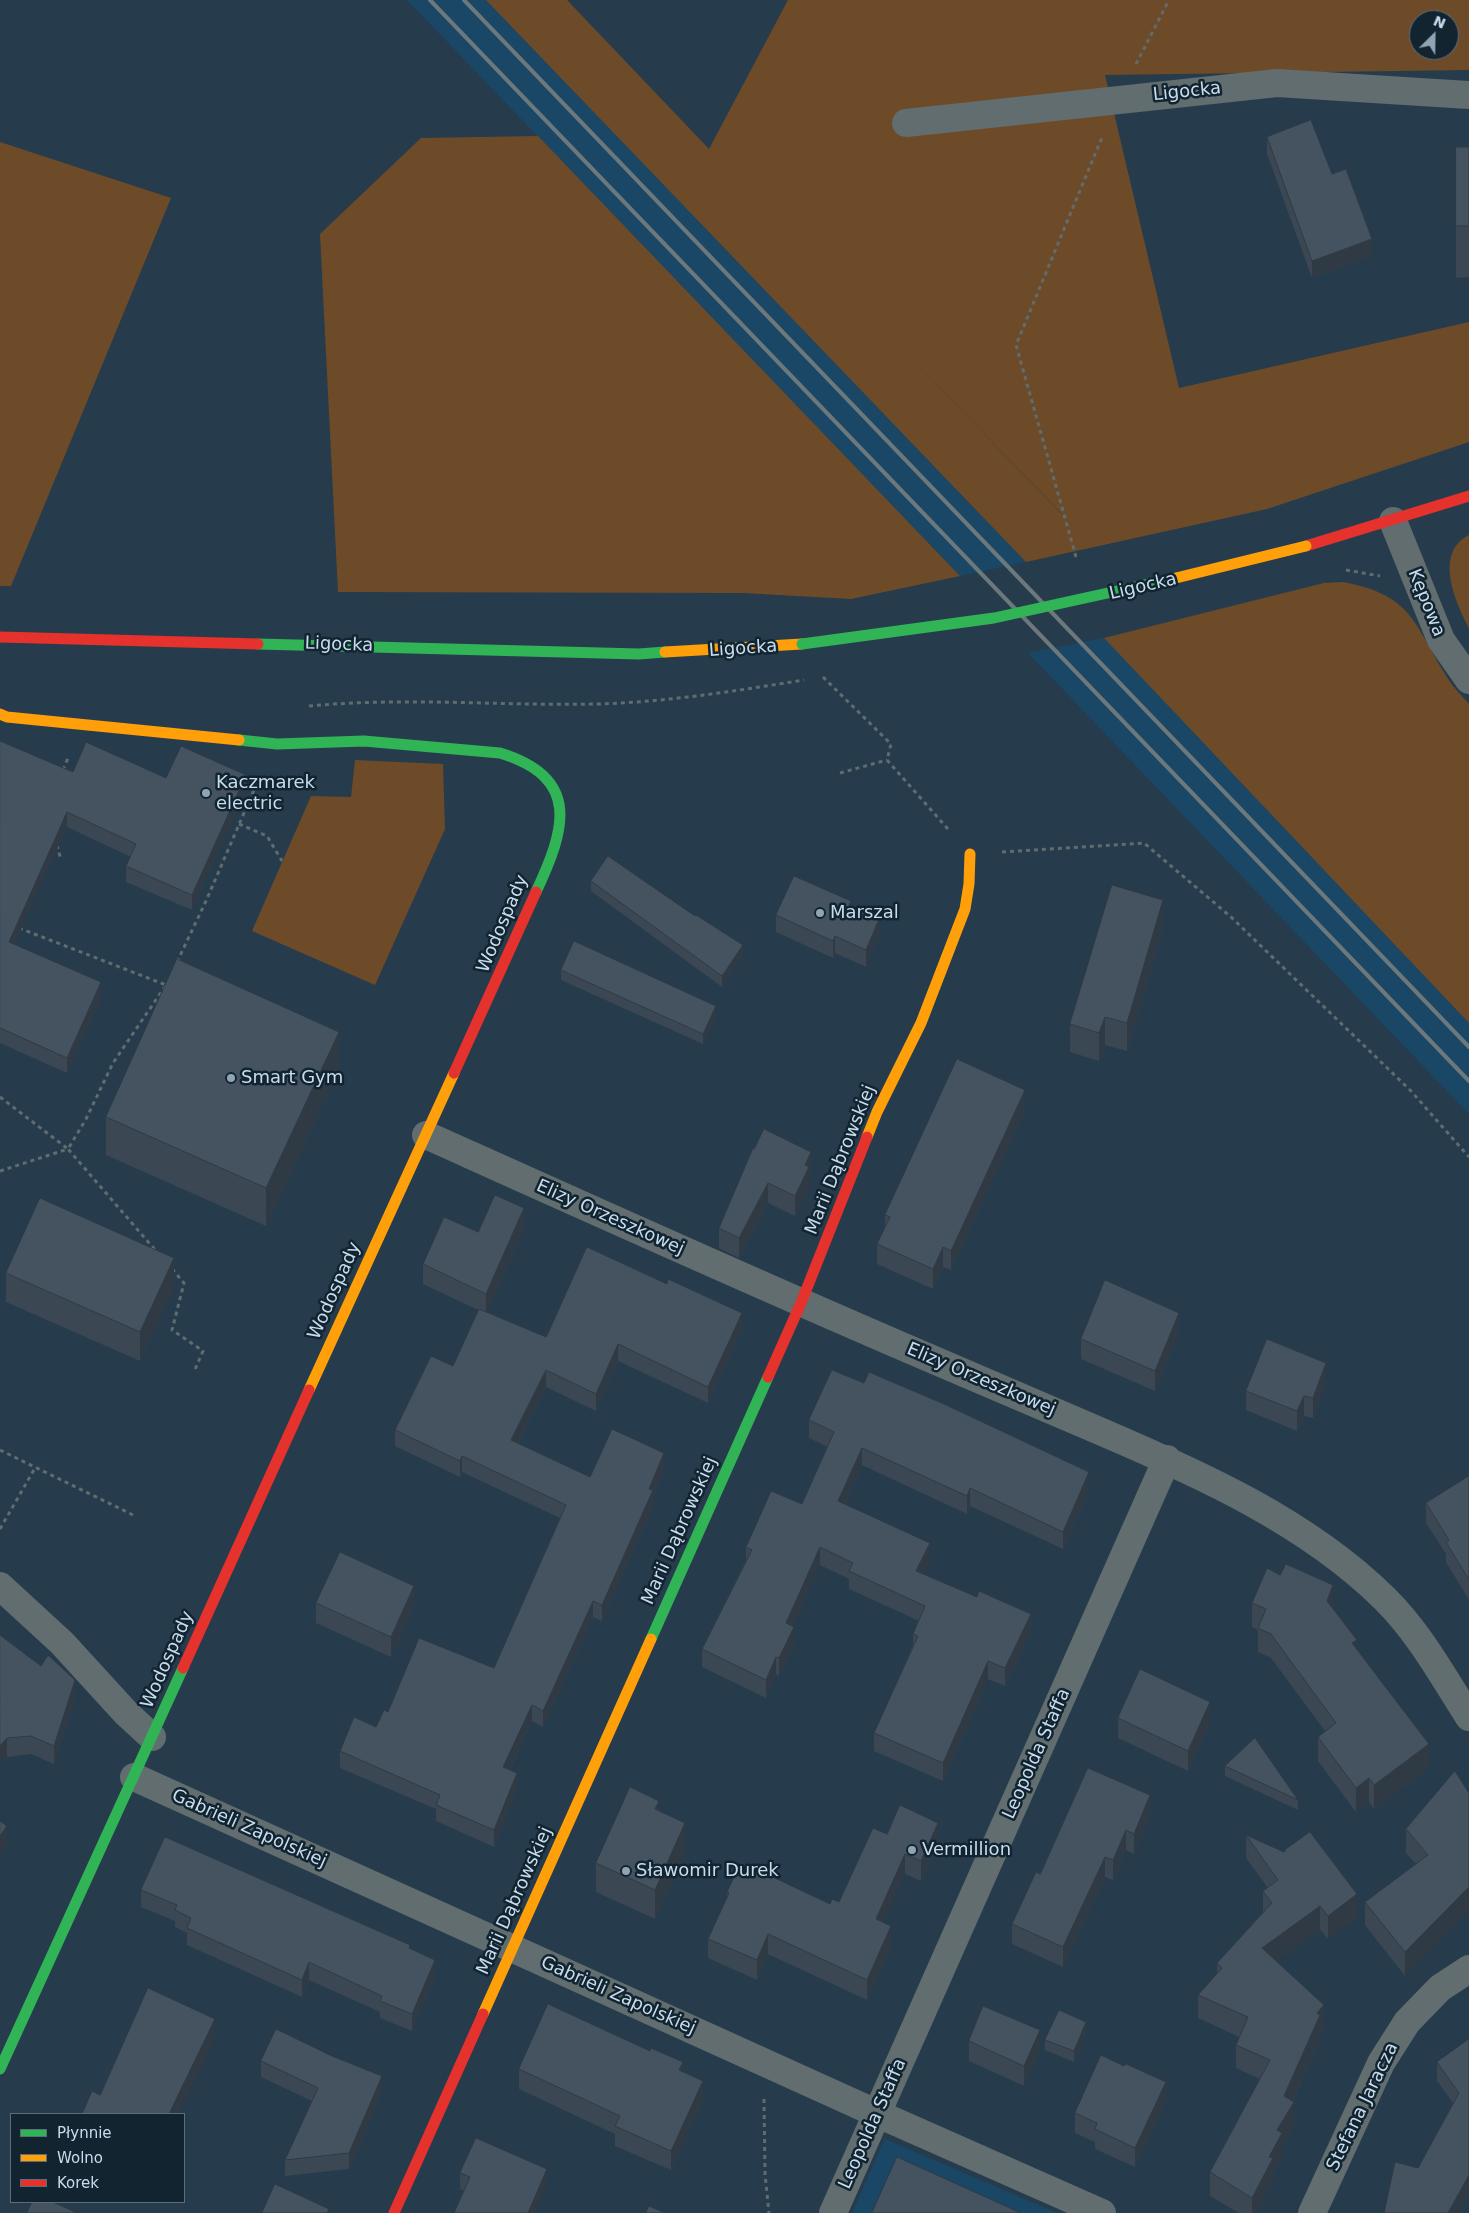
<!DOCTYPE html>
<meta charset="utf-8">
<style>
body{margin:0}
#map{position:relative;width:1469px;height:2213px;overflow:hidden;background:#263c4c;font-family:"DejaVu Sans",sans-serif}
canvas{display:block}
.legend{position:absolute;left:10px;top:2113px;width:175px;height:90px;box-sizing:border-box;background:#132431;border:1px solid #5b6e7d;margin:0;padding:6px 9px;list-style:none;font-size:15px;color:#c7ddee}
.legend li{display:flex;align-items:center;gap:10px;height:25px}
.legend b{width:25px;border:1px solid #5b6e7d}
.north{position:absolute;left:1409px;top:10px;width:50px;height:50px;box-sizing:border-box;background:#132431;border:1px solid #5b6e7d;border-radius:50%;rotate:23deg;font-size:14px;font-weight:700;line-height:20px;text-align:center;color:#c7ddee}
.north::after{content:'';display:block;margin:auto;width:18px;height:22px;background:#8fa5b5;clip-path:polygon(50% 0,100% 100%,50% 72%,0 100%)}
</style>
<div id="map">
<canvas width="1469" height="2213"></canvas>
<ul class="legend">
<li><b style="height:6px;background:#30b455"></b>Płynnie</li>
<li><b style="height:6px;background:#ff9f0a"></b>Wolno</li>
<li><b style="height:6px;background:#e5322d"></b>Korek</li>
</ul>
<div class="north">N</div>
</div>
<script>
const g = document.querySelector('canvas').getContext('2d');
g.lineJoin = 'round';
function fillPath(path, color) {
  g.fillStyle = color;
  g.fill(path, 'evenodd');
}
function trace(path, color, width, dash) {
  g.strokeStyle = color;
  g.lineWidth = width;
  g.lineCap = dash ? 'butt' : 'round';
  g.setLineDash(dash || []);
  g.stroke(path);
}
function drawText(font, color, halo, rows, align = 'center') {
  g.font = font + ' "DejaVu Sans",sans-serif';
  g.lineWidth = 5;
  g.setLineDash([]);
  g.textBaseline = 'middle';
  g.strokeStyle = halo;
  g.fillStyle = color;
  for (const [text, x, y, turn = 0] of rows) {
    g.save();
    g.translate(x, y);
    g.rotate((+turn || 0) * Math.PI / 180);
    g.textAlign = isNaN(turn) ? turn : align;
    if (halo) g.strokeText(text, 0, 0);
    g.fillText(text, 0, 0);
    g.restore();
  }
}
const built = new Path2D(`
 M407,0H486L1026,562L960,576Z
 M1104,638L1469,1023V1114L1028,653Z
 M885,2139L1057,2213H852Z`);
const green = new Path2D(`
 M486,0H567L709,149L788,0H1469V70L1105,75L1179,388L1469,322V442L1267,509L1026,562ZM1419,20H1449V50H1419ZM880,326L1062,514L1076,529Z
 M538,136L960,576L851,599L743,593L338,592L320,234L421,138Z
 M0,142L171,198L11,586H0Z
 M1469,535V628C1456,603 1433,553 1469,535Z
 M1343,582C1411,595 1413,621 1445,674C1451,685 1461,695 1469,704V1023L1104,638L1324,583Z
 M355,760L443,764L445,829L375,985L252,931L311,796L351,797Z`);
const path = new Path2D(`
 M1136,64L1169,0
 M1076,557L1016,345L1103,135
 M1346,570L1380,576
 M823,677L891,744L887,760
 M309,706C405,697 501,706 597,704C667,702 735,691 804,680
 M887,760L948,829
 M63,770L68,758
 M840,773L887,760
 M239,824L267,836L282,861
 M57,845L61,860
 M1002,852L1144,843L1231,917L1411,1091L1469,1157
 M19,928L166,985
 M177,962L206,901L260,776
 M0,1097L68,1149L86,1119L113,1063L166,985
 M0,1171L68,1149L156,1251
 M172,1269L184,1283L172,1330L203,1351L194,1372
 M0,1450L133,1515
 M0,1529L35,1468
 M764,2099L765,2174L769,2213`);
const street = new Path2D(`
 M906,123L1277,83L1469,95
 M1393,521L1441,640L1469,680
 M426,1135C595,1211 763,1287 934,1360C990,1384 1046,1408 1102,1432C1200,1474 1307,1522 1384,1598C1419,1632 1443,1677 1469,1717
 M0,1586L62,1643L126,1713L152,1737
 M134,1777L878,2114L1102,2213
 M833,2213L1167,1459
 M1312,2213L1381,2063L1407,2022L1440,1988L1469,1969`);
const fast = new Path2D(`
 M258,644L639,654L665,652
 M239,740L277,744L364,741L500,753C582,778 565,830 536,892
 M651,1639L768,1377
 M0,2069L183,1668`);
const slow = new Path2D(`
 M665,652L802,644
 M0,714L7,717L239,740
 M867,1137L877,1112L921,1023L965,909L969,884L970,854
 M309,1390L454,1073
 M483,2014L651,1639`);
const jam = new Path2D(`
 M1306,546L1469,496
 M0,637L258,644
 M454,1073L536,892
 M768,1377L801,1303L867,1137
 M183,1668L309,1390
 M394,2213L483,2014`);
const rail = new Path2D(`
 M430,0L1469,1081
 M464,0L1469,1047`);
const fastBridge = new Path2D(`
 M802,644L994,618L1176,578`);
const slowBridge = new Path2D(`
 M1176,578L1306,546`);
const wall = new Path2D(`
 M1267,137L1332,174L1372,256L1312,278L1267,154Z
 M1456,147H1469V277L1456,278Z
 M0,741L73,772L166,778L246,790L192,910L126,882V866L131,857L67,827L14,944L101,998L67,1073L0,1043Z
 M591,881L695,916L743,955L722,987L591,891Z
 M851,905L880,934L866,967L835,953L833,958L776,932V915Z
 M1163,928L1127,1051L1105,1045L1099,1061L1070,1052V1024Z
 M561,970L716,1016L703,1044L561,980Z
 M339,1069L266,1226L106,1155V1117Z
 M1025,1110L951,1270L943,1267L933,1289L877,1264V1244L885,1228V1215Z
 M753,1148L811,1172L809,1176V1187L795,1216L768,1203L739,1258L719,1248V1228Z
 M524,1228L487,1312L546,1337L742,1329L708,1403L618,1361L596,1411L546,1387L518,1443L590,1477L664,1470L653,1496V1507L602,1621L593,1617L543,1727L532,1721L510,1769L517,1789L494,1847L436,1821V1809L340,1768V1751L376,1727L388,1712L494,1668L560,1518L462,1472L460,1477L395,1446V1430L453,1366L478,1310L423,1284V1264L478,1232Z
 M6,1273L174,1287L140,1361L6,1302Z
 M1179,1333L1155,1391L1081,1359V1339Z
 M1326,1383L1313,1418L1304,1416L1297,1431L1246,1410V1391Z
 M809,1420L1089,1490L1063,1549L970,1506L967,1514L862,1465L845,1504L930,1561L923,1574L1031,1632L1005,1686L988,1679L943,1781L874,1751V1733L913,1645V1634L919,1621L849,1589V1579L820,1565L792,1627L794,1645L779,1676L776,1674L766,1698L702,1667V1649L746,1560V1547L802,1504L828,1447L809,1438Z
 M1469,1476V1600L1446,1562V1554L1426,1523V1503Z
 M316,1603L414,1606L391,1657L316,1623Z
 M1252,1603L1333,1609L1429,1768L1374,1809L1369,1802L1356,1812L1318,1761V1737L1325,1731L1271,1658L1258,1652V1630L1252,1627Z
 M0,1635L75,1698L54,1764L31,1754L7,1757Z
 M1118,1718L1210,1722L1188,1771L1118,1738Z
 M1225,1766L1298,1800V1810L1225,1776Z
 M1469,1793L1405,1976L1365,1925V1902L1416,1864L1406,1853V1829Z
 M659,1810L685,1852L655,1919L596,1892V1863Z
 M1150,1815L1134,1854L1126,1850L1113,1880L1105,1877L1063,1967L1012,1944V1924L1040,1874Z
 M887,1834L938,1843L921,1881L905,1874L883,1922L891,1946L867,2000L768,1954L757,1980L708,1958V1939L727,1899V1892L830,1904L839,1902Z
 M1246,1835L1357,1917L1328,1939L1320,1929L1276,1961L1324,2028L1320,2032V2038L1293,2101L1294,2125L1282,2146V2157L1273,2173V2181L1256,2213H1239L1210,2196V2172L1260,2079L1236,2068V2045L1239,2037L1198,2018V1995L1217,1974V1963L1263,1912V1891L1268,1888L1246,1858Z
 M141,1890L410,1949L435,1977L412,2031L380,2018V2012L309,1980L302,1997L187,1945V1933L175,1927V1921L141,1907Z
 M1086,2032L1074,2062L1045,2050V2040Z
 M1469,2039V2194L1458,2213H1384L1418,2168L1453,2103L1437,2081V2062Z
 M969,2041L1040,2050L1024,2086L969,2061Z
 M261,2061L382,2092L349,2169L285,2176V2160L312,2101L261,2077Z
 M1124,2066L1166,2101L1135,2167L1095,2149V2142L1075,2133V2113Z
 M519,2069L703,2101L671,2170L615,2146V2134L519,2089Z
 M460,2173L547,2186L464,2191L460,2189Z`);
const shadedWall = new Path2D(`
 M1372,239V256L1312,278V261Z
 M246,775V790L192,910V895Z
 M67,812V827L9,957V942Z
 M1163,900V928L1127,1051V1023Z
 M880,917V934L866,967V950Z
 M835,936V953L833,958V941Z
 M743,945V955L722,987V976Z
 M101,982V998L67,1073V1058Z
 M716,1006V1016L703,1044V1034Z
 M1105,1017V1045L1099,1061V1033Z
 M339,1032V1069L266,1226V1188Z
 M1025,1090V1110L951,1270V1251Z
 M811,1152V1172L809,1176V1187L795,1216V1196L805,1165Z
 M768,1183V1203L739,1258V1238Z
 M524,1208V1228L486,1314V1294Z
 M943,1247V1267L933,1289V1269Z
 M174,1258V1287L140,1361V1332Z
 M742,1313V1329L708,1403V1387Z
 M1179,1313V1333L1155,1391V1371Z
 M618,1344V1361L596,1411V1394Z
 M1326,1363V1383L1313,1418V1398Z
 M546,1370V1387L511,1456V1440Z
 M1304,1396V1416L1297,1431V1411Z
 M862,1448V1465L838,1519V1501Z
 M664,1453V1470L653,1496V1507L602,1621V1605L649,1489Z
 M462,1456V1472L460,1477V1461Z
 M1089,1472V1490L1063,1549V1532Z
 M970,1488V1506L967,1514V1496Z
 M930,1543V1561L916,1589V1571Z
 M820,1547V1565L786,1641V1623Z
 M1333,1585V1609L1327,1601Z
 M414,1586V1606L391,1657V1637Z
 M593,1601V1617L543,1727V1711Z
 M1031,1614V1632L1005,1686V1668Z
 M794,1627V1645L779,1676V1658Z
 M1357,1640V1664L1352,1643Z
 M776,1657V1674L766,1698V1680Z
 M988,1661V1679L943,1781V1763Z
 M75,1680V1698L54,1764V1746Z
 M1210,1702V1722L1188,1771V1751Z
 M532,1705V1721L503,1783V1767Z
 M7,1738V1757L0,1764V1746Z
 M1429,1744V1768L1374,1809V1785Z
 M517,1773V1789L494,1847V1830Z
 M1369,1778V1802L1356,1812V1788Z
 M1150,1795V1815L1134,1854V1834Z
 M659,1801V1830L655,1809Z
 M685,1823V1852L655,1919V1890Z
 M938,1823V1843L921,1881V1861Z
 M7,1826V1846L0,1856V1836Z
 M1126,1830V1850L1113,1880V1860Z
 M905,1854V1874L876,1939V1919Z
 M1105,1857V1877L1063,1967V1947Z
 M1469,1887V1910L1405,1976V1952Z
 M1357,1894V1917L1328,1939V1916Z
 M1320,1906V1929L1262,1972V1948Z
 M891,1926V1946L867,2000V1980Z
 M768,1934V1954L757,1980V1960Z
 M435,1960V1977L412,2031V2014Z
 M309,1962V1980L302,1997V1980Z
 M1324,2005V2028L1320,2032V2038L1287,2114L1294,2102V2125L1282,2146V2157L1273,2173V2181L1256,2213H1252V2198L1277,2130L1284,2096L1317,2013Z
 M215,2019V2039L179,2114H169Z
 M1086,2022V2032L1074,2062V2051Z
 M1040,2030V2050L1024,2086V2066Z
 M683,2062V2082L679,2070Z
 M382,2076V2092L349,2169V2153Z
 M703,2081V2101L671,2170V2151Z
 M1166,2082V2101L1135,2167V2148Z
 M547,2169V2186L535,2213H528Z
 M1469,2175V2194L1458,2213H1448Z`);
const building = new Path2D(`
 M1311,120L1332,174L1346,169L1372,239L1312,261L1267,137Z
 M1456,147H1469V226H1456Z
 M0,741L73,772L86,742L166,778L181,746L246,775L192,895L126,866L136,844L67,812L9,942L101,982L67,1058L0,1028Z
 M608,856L695,916L696,915L743,945L722,976L591,881Z
 M794,876L851,901L849,905L880,917L866,950L835,936L833,941L776,915Z
 M1112,885L1163,900L1127,1023L1105,1017L1099,1033L1070,1024Z
 M574,941L716,1006L703,1034L561,970Z
 M177,959L339,1032L266,1188L106,1117Z
 M957,1059L1025,1090L951,1251L943,1247L933,1269L877,1244L890,1217L885,1215Z
 M764,1129L811,1152L805,1165L809,1167L795,1196L768,1183L739,1238L719,1228L753,1148L754,1149Z
 M495,1195L524,1208L486,1294L423,1264L444,1217L478,1232Z
 M40,1198L174,1258L140,1332L6,1273Z
 M587,1247L667,1284L668,1279L742,1313L708,1387L618,1344L596,1394L546,1370L511,1440L590,1477L612,1429L664,1453L649,1489L653,1490L602,1605L593,1601L543,1711L532,1705L503,1767L517,1773L494,1830L436,1805L440,1795L340,1751L354,1717L376,1727L384,1710L388,1712L419,1638L494,1668L566,1505L462,1456L460,1461L395,1430L431,1356L453,1366L479,1309L546,1337Z
 M1105,1280L1179,1313L1155,1371L1081,1339Z
 M1267,1339L1326,1363L1313,1398L1304,1396L1297,1411L1246,1391Z
 M832,1370L864,1383L869,1372L944,1404L1089,1472L1063,1532L970,1488L967,1496L862,1448L838,1501L930,1543L916,1571L977,1597L979,1591L1031,1614L1005,1668L988,1661L943,1763L874,1733L918,1636L913,1634L925,1606L849,1571L853,1563L820,1547L786,1623L794,1627L779,1658L776,1657L766,1680L702,1649L752,1550L746,1547L771,1491L802,1504L834,1432L809,1420Z
 M1469,1476V1580L1446,1542L1449,1540L1426,1503Z
 M340,1552L414,1586L391,1637L316,1603Z
 M1286,1564L1333,1585L1327,1601L1357,1640L1352,1643L1429,1744L1374,1785L1369,1778L1356,1788L1318,1737L1336,1723L1271,1634L1258,1628L1266,1609L1252,1603L1267,1568L1280,1575Z
 M0,1635L41,1666L48,1655L75,1680L54,1746L31,1736L7,1738L0,1746Z
 M1140,1669L1210,1702L1188,1751L1118,1718Z
 M1255,1738L1298,1800L1225,1766Z
 M1088,1768L1150,1795L1134,1834L1126,1830L1113,1860L1105,1857L1063,1947L1012,1924L1036,1872L1040,1874Z
 M1455,1771L1469,1793V1887L1405,1952L1365,1902L1428,1855L1406,1829Z
 M630,1787L659,1801L655,1809L685,1823L655,1890L596,1863Z
 M900,1805L938,1823L921,1861L905,1854L876,1919L891,1926L867,1980L768,1934L757,1960L708,1939L729,1893L727,1892L741,1862L830,1904L832,1899L839,1902L873,1828L887,1834Z
 M0,1821L7,1826L0,1836Z
 M1310,1832L1357,1894L1328,1916L1320,1906L1262,1948L1324,2005L1317,2013L1320,2015L1284,2096L1294,2102L1277,2130L1282,2133L1269,2157L1273,2158L1252,2198L1210,2172L1270,2060L1236,2045L1248,2017L1198,1995L1222,1968L1217,1963L1272,1903L1263,1891L1278,1880L1246,1835L1284,1852L1286,1849Z
 M165,1837L410,1945L409,1948L435,1960L412,2014L380,2001L382,1996L309,1962L302,1980L187,1928L191,1918L175,1910L177,1905L141,1890Z
 M148,1988L215,2019L169,2114H82L92,2091L100,2095Z
 M548,2004L650,2051L651,2048L683,2062L679,2070L703,2081L671,2151L615,2126L620,2116L519,2069Z
 M983,2006L1040,2030L1024,2066L969,2041Z
 M1059,2010L1086,2022L1074,2051L1045,2040Z
 M276,2029L332,2056L382,2076L349,2153L285,2160L318,2088L261,2061Z
 M1469,2039V2175L1448,2213H1384L1395,2162L1418,2168L1459,2093L1437,2062Z
 M1101,2055L1124,2066L1126,2064L1166,2082L1135,2148L1095,2129L1097,2123L1075,2113Z
 M476,2138L547,2169L528,2213H454L470,2177L460,2173Z
 M897,2157L1021,2213H872Z
 M275,2184L329,2209L327,2213H262Z
 M32,2202H53L77,2213H27Z
 M649,2206L665,2213H646Z`);
const markers = [
 [206,793,5,"#8fa5b5"],
 [820,913,5,"#8fa5b5"],
 [231,1078,5,"#8fa5b5"],
 [912,1850,5,"#8fa5b5"],
 [626,1871,5,"#8fa5b5"]
];
const streetNames = [
 ["Ligocka",1187,92,-6],
 ["Ligocka",1143,587,-13],
 ["Kępowa",1426,603,68],
 ["Ligocka",339,645,2],
 ["Ligocka",743,649,-4],
 ["Wodospady",503,924,-67],
 ["Marii Dąbrowskiej",841,1160,-68],
 ["Elizy Orzeszkowej",610,1218,24],
 ["Wodospady",335,1291,-66],
 ["Elizy Orzeszkowej",981,1380,23],
 ["Marii Dąbrowskiej",680,1531,-66],
 ["Wodospady",168,1660,-66],
 ["Leopolda Staffa",1037,1754,-66],
 ["Gabrieli Zapolskiej",249,1829,24],
 ["Marii Dąbrowskiej",515,1901,-66],
 ["Gabrieli Zapolskiej",618,1996,24],
 ["Stefana Jaracza",1363,2107,-64],
 ["Leopolda Staffa",873,2124,-66]
];
const poiNames = [
 ["Kaczmarek",216,783],
 ["electric",216,804],
 ["Marszal",830,913],
 ["Smart Gym",241,1078],
 ["Vermillion",922,1850],
 ["Sławomir Durek",636,1871]
];
fillPath(built, '#1a4766');
fillPath(green, '#6e4b28');
trace(path, '#5f6c70', 3, [4, 4]);
trace(street, '#616d6f', 28);
trace(fast, '#30b455', 11);
trace(slow, '#ff9f0a', 11);
trace(jam, '#e5322d', 11);
trace(rail, '#6c787c', 4);
trace(fastBridge, '#30b455', 11);
trace(slowBridge, '#ff9f0a', 11);
fillPath(wall, '#3b4753');
fillPath(shadedWall, '#303a44');
fillPath(building, '#455361');
trace(building, '#303a44', 1);
for (const [x, y, r, color] of markers) {
  const dot = new Path2D();
  dot.arc(x, y, r, 0, 2 * Math.PI);
  g.fillStyle = color;
  g.fill(dot);
  trace(dot, '#132431', 2);
}
drawText('18px', '#c7ddee', '#132431', streetNames);
drawText('18px', '#c7ddee', '#132431', poiNames, 'left');
</script>
